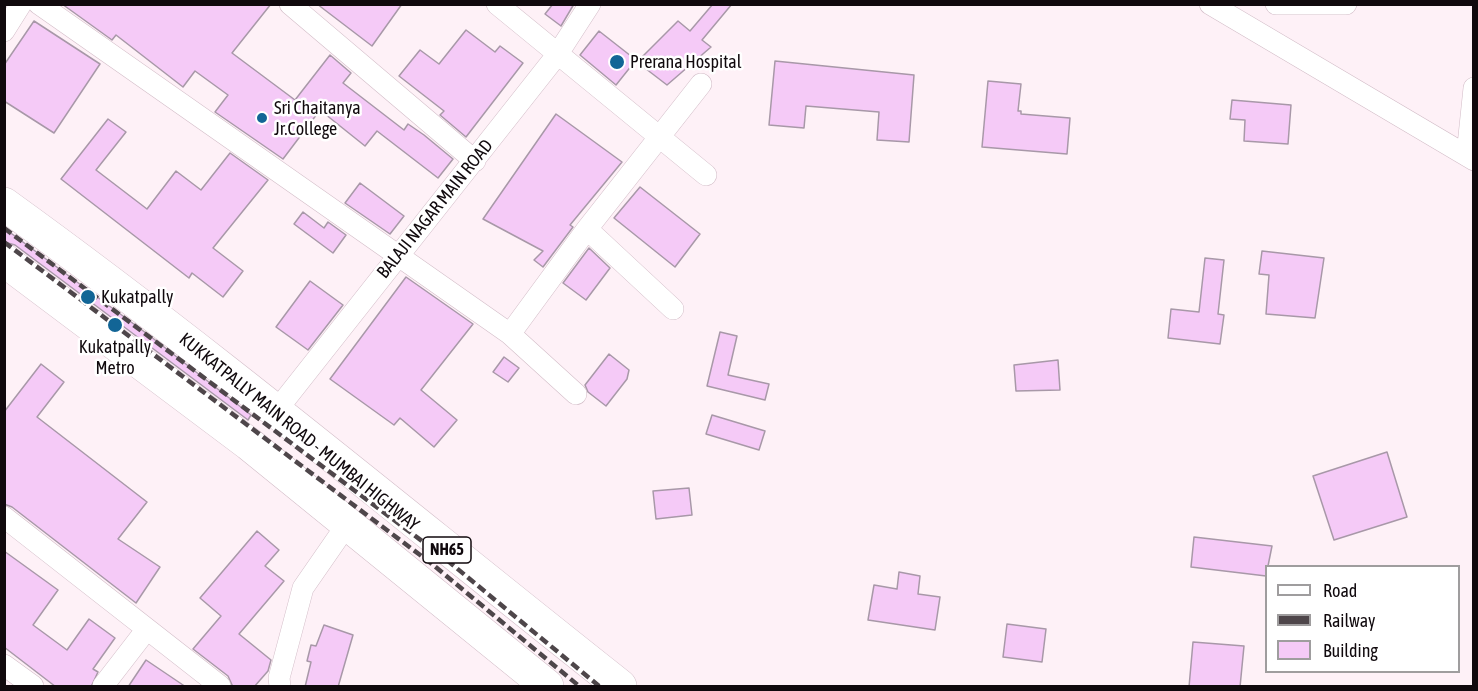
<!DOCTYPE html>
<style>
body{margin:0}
#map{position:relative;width:1478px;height:691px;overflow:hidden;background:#fef1f7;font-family:"Asap Condensed",sans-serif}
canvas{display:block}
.frame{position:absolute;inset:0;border:6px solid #10090d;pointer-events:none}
.legend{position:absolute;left:1265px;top:565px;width:195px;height:108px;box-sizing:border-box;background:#fff;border:2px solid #9f9d9e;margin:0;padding:8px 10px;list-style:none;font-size:18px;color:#10090d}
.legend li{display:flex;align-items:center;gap:12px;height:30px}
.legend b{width:30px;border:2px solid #9f9d9e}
</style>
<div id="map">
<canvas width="1478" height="691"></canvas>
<div class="frame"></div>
<ul class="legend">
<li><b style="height:8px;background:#fff"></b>Road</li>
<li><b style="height:8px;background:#4e464a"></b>Railway</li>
<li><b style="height:16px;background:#f5caf7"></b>Building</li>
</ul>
</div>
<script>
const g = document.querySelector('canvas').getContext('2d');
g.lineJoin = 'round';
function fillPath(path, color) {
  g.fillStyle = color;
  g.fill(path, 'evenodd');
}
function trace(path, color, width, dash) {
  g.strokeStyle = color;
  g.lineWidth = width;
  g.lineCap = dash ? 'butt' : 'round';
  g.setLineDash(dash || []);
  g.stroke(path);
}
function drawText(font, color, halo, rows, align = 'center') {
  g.font = font + ' "Asap Condensed",sans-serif';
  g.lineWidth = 5;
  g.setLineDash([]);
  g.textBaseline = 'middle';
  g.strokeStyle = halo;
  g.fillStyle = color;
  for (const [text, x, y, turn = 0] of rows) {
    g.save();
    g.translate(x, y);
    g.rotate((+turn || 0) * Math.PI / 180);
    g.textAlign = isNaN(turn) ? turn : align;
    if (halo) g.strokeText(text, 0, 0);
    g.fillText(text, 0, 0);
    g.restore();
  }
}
const building = new Path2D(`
 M62,4H271L232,53L295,100L330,55L351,73L343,83L404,130L408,124L424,135L453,159L438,178L377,131L365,146L320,110L283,159L215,112L228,95L195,71L183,87L116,35L112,40Z
 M317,4H402L372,46Z
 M553,4H574L561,26L545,14Z
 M713,4H732L702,40L711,47L667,85L637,62L678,21L690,31Z
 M34,21L100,64L54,133L4,101V65Z
 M466,30L495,52L500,46L523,63L466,137L440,115L444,111L399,76L420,50L439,64Z
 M599,31L636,60L616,85L580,55Z
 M775,61L914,75L909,142L877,140L879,112L806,106L804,128L769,125Z
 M988,81L1021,84L1018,111H1021V114L1070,118L1067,154L982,147Z
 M1232,100L1291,105L1288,144L1244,141L1245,120L1230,119Z
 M556,114L622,162L570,225L573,227L543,267L534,260L543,251L483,219Z
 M108,119L126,132L96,170L147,209L176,171L201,190L230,153L268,180L213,248L243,271L223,297L192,273L189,278L61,179Z
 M360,183L404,216L390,234L345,203Z
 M640,187L700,234L675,267L614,218Z
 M303,212L324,228L328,222L346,235L333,253L294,224Z
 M4,228L150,336L251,415L248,420L15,245L4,242Z
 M589,248L610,268L586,300L563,283Z
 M1262,251L1324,258L1315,318L1266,314L1269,275L1259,274Z
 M1205,258L1224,260L1218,314L1224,315L1220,344L1168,338L1171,309L1199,312Z
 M406,277L473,324L421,390L457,420L434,447L400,418L394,425L330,379Z
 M310,281L343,305L308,350L276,327Z
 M720,332L737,336L728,375L769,384L765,400L707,386Z
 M609,354L629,370L627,379L606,406L588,392L585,385Z
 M504,357L519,368L508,382L493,372Z
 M1058,360L1060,390L1016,391L1014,365Z
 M41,364L64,382L37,417L147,502L118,539L160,567L136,603L12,507L4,504V412Z
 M712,415L765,431L759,450L706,434Z
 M1387,452L1407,517L1334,540L1313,476Z
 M689,488L692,515L656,519L653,491Z
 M257,531L279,550L265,566L284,581L239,634L271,660L268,671L254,687H233L228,676L193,649L221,616L200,598Z
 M1194,537L1272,546L1266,576L1191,567Z
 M4,551L58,590L33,625L67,650L89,619L115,638L93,669L98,672L91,687H56L4,647Z
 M899,572L920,576L918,594L940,597L935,630L868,620L874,585L897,589Z
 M1007,624L1046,629L1042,662L1003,657Z
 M324,625L353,635L338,687H305L311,662L307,661L311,645L316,646Z
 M1193,642L1244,646L1240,687H1189Z
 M146,660L186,687H128Z`);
const minor = new Path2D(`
 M39,4L510,334L576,394
 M290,4L475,161
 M497,4L706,175
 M1210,4L1474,160
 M1276,4H1346
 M4,31L21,4
 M1467,155L1474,88
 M587,229L673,309
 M510,334L587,229L701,84
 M276,411L557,55L590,4
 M4,517L220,686
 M4,665L33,686
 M103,686L147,629
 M280,686L279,678L303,588L348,523`);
const trunk = new Path2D(`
 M4,204C216,357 416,525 620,686
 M4,260L249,444L547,686`);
const rail = new Path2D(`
 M4,228L442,556L599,686
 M4,242L432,564L579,686`);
const markers = [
 [617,62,8,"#126596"],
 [262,118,6,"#126596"],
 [88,297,8,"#126596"],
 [115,325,8,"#126596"]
];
const shields = [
 [447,550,48]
];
const shieldNames = [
 ["NH65",447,550]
];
const poiNames = [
 ["Prerana Hospital",630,62],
 ["Sri Chaitanya",274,108],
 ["Jr.College",274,129],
 ["Kukatpally",101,297],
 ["Kukatpally",115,347,"center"],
 ["Metro",115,368,"center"]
];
const streetNames = [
 ["BALAJI NAGAR MAIN ROAD",435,209,-51],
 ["KUKKATPALLY MAIN ROAD - MUMBAI HIGHWAY",299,432,39]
];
fillPath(building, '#f5caf7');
trace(building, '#a898a8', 1.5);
trace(minor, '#d2bcc7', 22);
trace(trunk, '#d2bcc7', 34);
trace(minor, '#fff', 21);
trace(trunk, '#fff', 33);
trace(rail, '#4e464a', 4.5, [9, 4.5]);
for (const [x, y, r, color] of markers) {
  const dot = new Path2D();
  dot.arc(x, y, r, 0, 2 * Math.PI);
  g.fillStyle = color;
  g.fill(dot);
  trace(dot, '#fff', 2);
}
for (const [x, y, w] of shields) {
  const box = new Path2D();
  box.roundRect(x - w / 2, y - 13, w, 26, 4.5);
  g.fillStyle = '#fff';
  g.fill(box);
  trace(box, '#10090d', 1.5);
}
drawText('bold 16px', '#10090d', null, shieldNames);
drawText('18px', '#10090d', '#fff', poiNames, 'left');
drawText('18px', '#10090d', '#fff', streetNames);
</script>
